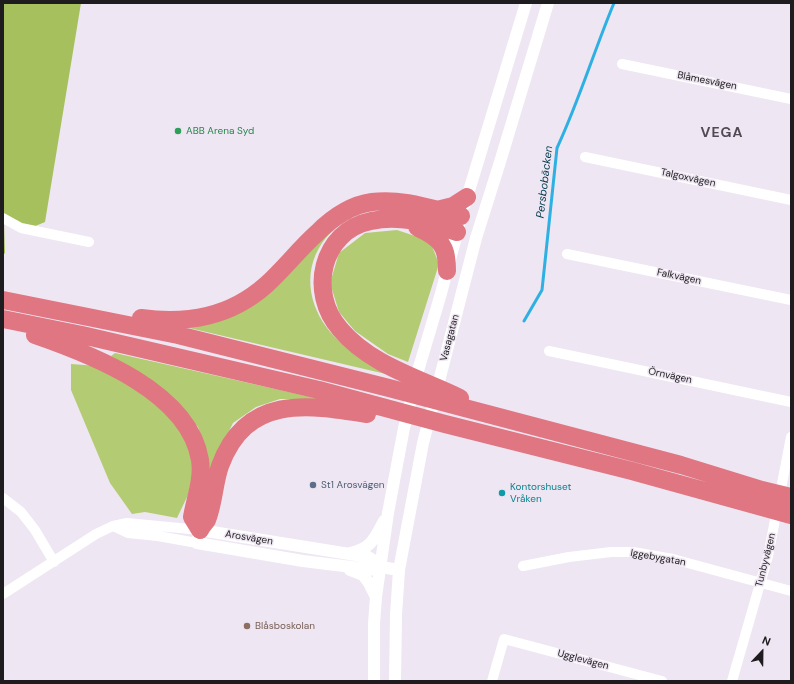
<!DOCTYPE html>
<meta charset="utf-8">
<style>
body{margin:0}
#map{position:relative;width:794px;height:684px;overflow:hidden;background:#eee6f2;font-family:"DM Sans",sans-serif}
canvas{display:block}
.frame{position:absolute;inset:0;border:4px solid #1f1c20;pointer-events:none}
.north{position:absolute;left:742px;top:632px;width:40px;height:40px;-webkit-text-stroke:3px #eee6f2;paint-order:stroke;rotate:22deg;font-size:11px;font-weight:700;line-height:16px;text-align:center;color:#1f1c20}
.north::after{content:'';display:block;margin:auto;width:14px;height:18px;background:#1f1c20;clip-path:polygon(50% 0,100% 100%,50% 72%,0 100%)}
</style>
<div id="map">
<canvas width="794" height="684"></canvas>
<div class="frame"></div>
<div class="north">N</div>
</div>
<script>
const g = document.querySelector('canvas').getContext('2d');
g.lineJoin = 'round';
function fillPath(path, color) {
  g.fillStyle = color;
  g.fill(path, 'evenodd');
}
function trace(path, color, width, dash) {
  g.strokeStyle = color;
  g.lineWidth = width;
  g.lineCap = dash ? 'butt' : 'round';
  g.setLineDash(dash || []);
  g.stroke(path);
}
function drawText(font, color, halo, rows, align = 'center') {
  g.font = font + ' "DM Sans",sans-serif';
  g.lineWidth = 3;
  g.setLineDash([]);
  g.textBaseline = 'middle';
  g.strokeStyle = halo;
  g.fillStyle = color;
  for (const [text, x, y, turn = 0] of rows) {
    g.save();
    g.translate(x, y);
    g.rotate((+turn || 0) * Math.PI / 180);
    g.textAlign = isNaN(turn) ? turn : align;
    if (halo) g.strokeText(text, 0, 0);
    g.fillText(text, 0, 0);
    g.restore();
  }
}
const green = new Path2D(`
 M336,227C331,232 326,237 322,243C301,274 310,312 335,337C351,353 371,364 390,375L185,327L223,319Z
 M397,230L430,241L439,264L408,362L388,354L355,331L339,312L330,283L339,253L365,233Z
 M115,353L320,399H280L256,407L233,423L220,449L205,483L207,458L198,427L167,393L111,356Z
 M71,364L98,366L144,393L170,414L185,436L194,467L188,495L177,518L145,512L132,514L110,483L71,390Z`);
const forest = new Path2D(`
 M3,3H81L45,222L28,229L4,219L5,253L3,255Z`);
const stream = new Path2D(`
 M524,321L542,290L557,148C579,101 594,51 614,3`);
const minor = new Path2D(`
 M622,64L791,99
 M585,157L791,200
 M3,218L21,228L89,242
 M567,254L791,300
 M549,351L791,402
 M3,498L21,512L35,530L54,562
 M113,526L128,533L158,536L197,543
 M523,566L569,557L611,552H633L673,559L791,591
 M3,594L96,534L113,526L127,523L200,530
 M492,681L504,639L662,681
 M732,681L768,556L791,437`);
const tertiary = new Path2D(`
 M465,204L526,3
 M350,553C371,548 374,540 384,521
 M381,567L376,570L303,561L197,543L200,530L368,557L373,560L381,567L399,570
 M350,570L363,575L369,583L376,597
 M374,681V624L376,597L388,513L397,465L404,428L417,374L440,297L459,226
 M395,681L396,615L399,570L423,443L476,238L500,162L548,3`);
const motorway = new Path2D(`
 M437,210L453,206L467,197
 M417,227C420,230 424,230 428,233C445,242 447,254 447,271
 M457,232C430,224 400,214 371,221C321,231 308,293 340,329C370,365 419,378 460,398
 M3,300L178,335L389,388L681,465L762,490L791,497
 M141,318C188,324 230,317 266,285C284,269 299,249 317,233C332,218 350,205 372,202C402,198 432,209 461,216
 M3,319L82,335L319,390L445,424L632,471L791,515
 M35,335C93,355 189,392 200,460C203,479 195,499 192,517L200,530C202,526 205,523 207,520C214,503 214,483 220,466C246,395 306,404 367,414`);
const markers = [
 [178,131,4,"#2e9e5b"],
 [313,485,4,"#5c6f8a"],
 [502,493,4,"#0f9aa8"],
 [247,626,4,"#8d6e63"]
];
const streetNames = [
 ["Blåmesvägen",707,81,11],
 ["Talgoxvägen",688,178,12],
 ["Falkvägen",679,277,12],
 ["Vasagatan",450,338,-75],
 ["Örnvägen",670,376,12],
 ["Arosvägen",249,538,9],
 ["Iggebygatan",658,558,10],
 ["Tunbyvägen",766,560,-76],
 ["Ugglevägen",583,660,15]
];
const leisureNames = [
 ["ABB Arena Syd",186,131]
];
const serviceNames = [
 ["St1 Arosvägen",321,485]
];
const cultureNames = [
 ["Kontorshuset",510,487],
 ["Vråken",510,499]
];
const educationNames = [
 ["Blåsboskolan",255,626]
];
const waterNames = [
 ["Persbobäcken",545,182,-83]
];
const districtNames = [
 ["VEGA",722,133]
];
fillPath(green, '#b3cc73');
fillPath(forest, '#a6c05d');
trace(stream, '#2fb0e3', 3);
trace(minor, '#fff', 10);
trace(tertiary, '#fff', 12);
trace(motorway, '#e07681', 18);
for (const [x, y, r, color] of markers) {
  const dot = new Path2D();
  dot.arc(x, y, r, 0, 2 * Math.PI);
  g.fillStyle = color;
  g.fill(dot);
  trace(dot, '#eee6f2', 1.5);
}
drawText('10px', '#1f1c20', '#eee6f2', streetNames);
drawText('10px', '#27864d', '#eee6f2', leisureNames, 'left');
drawText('10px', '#4e5e75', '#eee6f2', serviceNames, 'left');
drawText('10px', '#0d838f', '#eee6f2', cultureNames, 'left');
drawText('10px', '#785e54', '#eee6f2', educationNames, 'left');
drawText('italic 11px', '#00374c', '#eee6f2', waterNames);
g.letterSpacing = '1px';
drawText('bold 14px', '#504a54', '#eee6f2', districtNames);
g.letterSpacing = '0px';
</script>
